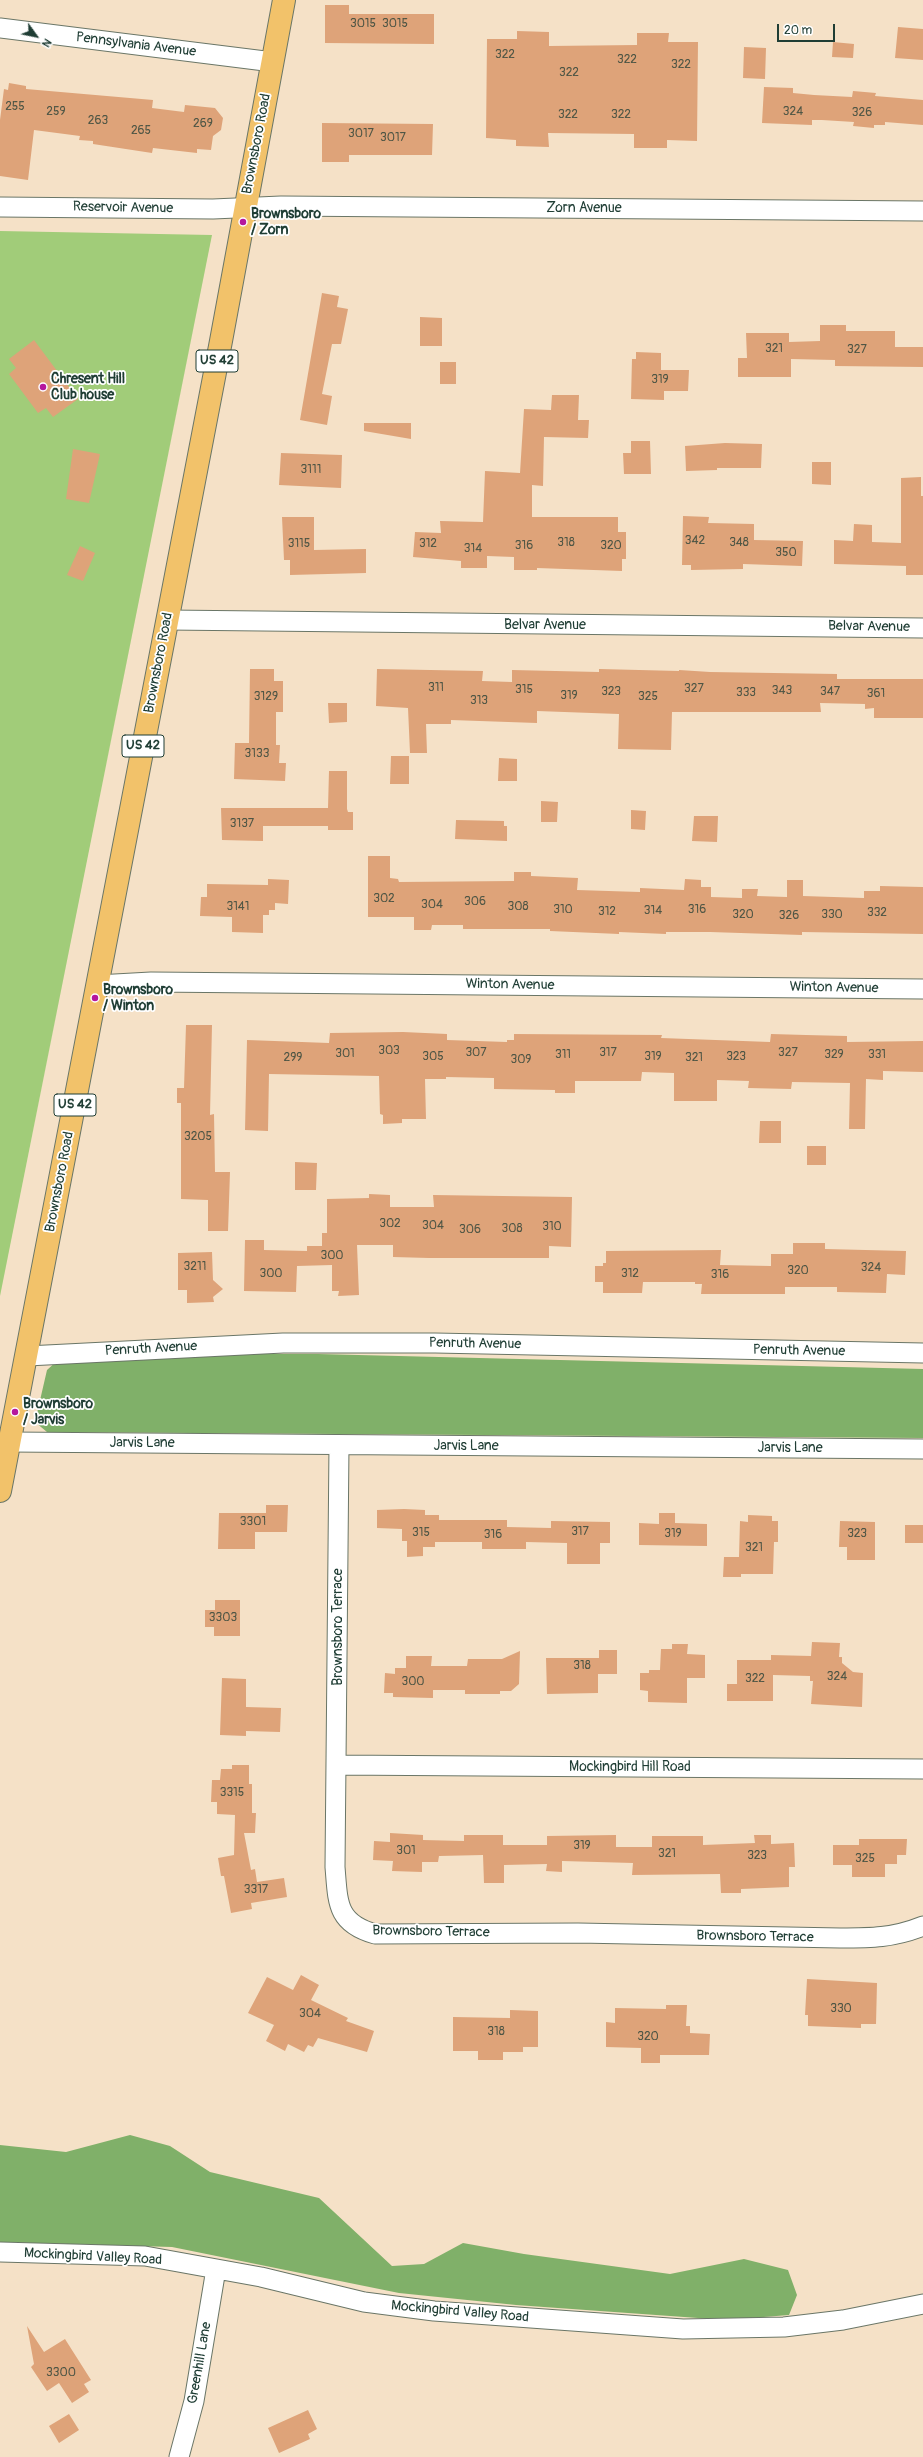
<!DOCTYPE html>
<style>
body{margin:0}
#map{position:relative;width:923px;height:2457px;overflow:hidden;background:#f5e1c7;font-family:Pangolin,sans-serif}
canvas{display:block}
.north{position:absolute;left:16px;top:16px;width:40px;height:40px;-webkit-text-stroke:3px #fff;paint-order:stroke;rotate:123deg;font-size:11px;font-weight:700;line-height:16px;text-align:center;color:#1f3d34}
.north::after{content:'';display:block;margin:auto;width:14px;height:18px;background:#1f3d34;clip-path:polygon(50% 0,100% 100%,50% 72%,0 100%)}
.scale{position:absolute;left:777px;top:24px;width:58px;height:18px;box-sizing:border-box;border:2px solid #1f3d34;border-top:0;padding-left:5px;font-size:12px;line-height:14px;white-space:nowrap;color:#1f3d34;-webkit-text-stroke:3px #fff;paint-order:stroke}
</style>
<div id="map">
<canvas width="923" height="2457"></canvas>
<div class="north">N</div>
<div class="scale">20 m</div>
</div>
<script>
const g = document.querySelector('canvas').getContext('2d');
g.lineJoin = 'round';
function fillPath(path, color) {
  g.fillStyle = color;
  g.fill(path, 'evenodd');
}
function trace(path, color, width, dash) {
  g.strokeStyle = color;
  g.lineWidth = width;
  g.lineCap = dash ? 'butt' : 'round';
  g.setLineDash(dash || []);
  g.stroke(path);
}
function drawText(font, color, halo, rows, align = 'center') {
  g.font = font + ' Pangolin,sans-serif';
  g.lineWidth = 3.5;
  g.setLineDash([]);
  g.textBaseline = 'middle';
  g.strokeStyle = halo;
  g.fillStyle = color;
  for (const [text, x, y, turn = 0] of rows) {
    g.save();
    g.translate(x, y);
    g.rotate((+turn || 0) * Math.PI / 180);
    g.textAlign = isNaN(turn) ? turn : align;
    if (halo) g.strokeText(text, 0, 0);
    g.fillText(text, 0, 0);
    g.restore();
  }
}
const green = new Path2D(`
 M0,231L212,235L0,1296Z`);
const forest = new Path2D(`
 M181,1354H318L923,1369V1438L47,1432L35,1422L47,1370L58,1360Z
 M130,2135L170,2146L210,2172L319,2198L392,2266L424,2264L463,2243L524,2254L670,2274L744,2259L788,2270L797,2295L789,2315L726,2320L516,2305L399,2293L172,2247L0,2242V2145L66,2152Z`);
const building = new Path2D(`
 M325,5H349V14H434V44L325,43Z
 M898,27L923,29V60L895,58Z
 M517,31L549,32V46L637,45V33H669L668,42H698L697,141L667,140V148H634V134L548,133L549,147L516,146V140L486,138L487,39H517Z
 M833,42L854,44L853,58L832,57Z
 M744,47L766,48L765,79L743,78Z
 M9,83L26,86V89L153,100L152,108L184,112L185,105L215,108L223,118L221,130L213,136L211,150L197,149V153L153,148L152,153L93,144V141L79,140L80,136L34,130L28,180L0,176V120L4,89L8,90Z
 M764,87L793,88V93L814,95L852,97L853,91L876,93L875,96L923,100V125L885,122V125H874V128L853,126L854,122L822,120H812V125L762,123Z
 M322,123L433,124L432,155H349V162H322Z
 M322,293L339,296L337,307L348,309L341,344H332L322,394L332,396L327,425L300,420Z
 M420,317L442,318V346H420Z
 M820,325H846V331H895V347H923V367L835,366V360L791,359V377H738V358H747L746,333H789V342L820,341Z
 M34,340L78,399L53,417L46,408L38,413L9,374L16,368L9,359Z
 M636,352L661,353V370H689L688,391H664V400L631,399L632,359H636Z
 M440,362H456V384H440Z
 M552,395H579L578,420H589L588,438L544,437L543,486L532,485V517H618V532H626V559H622V571L537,568V570H514V557L487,556V568H461V561L413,557L415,532L441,533L440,521L483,522L485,471L520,473L524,409L551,410Z
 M364,423H411V439L364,431Z
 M631,441H650L651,474H624L623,453H631Z
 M725,443L762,444L761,468H717V470L686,471L685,446Z
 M73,449L100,454L89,503L66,499Z
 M281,453L342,455L341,488L279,485Z
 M812,462H831V485L812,484Z
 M921,477V496H923V575H906V566L834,564V540L853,541L854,524L872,525V542L901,543V478Z
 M683,516L709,517L708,523L754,524V540L803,541L802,566L743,564V569L691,570V565H682Z
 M282,517H314V550L366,549V573L290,575V560H284Z
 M80,546L95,553L83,581L67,575Z
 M250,669H274V681H283V712H276V745H280L279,763H286L285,781L234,779L235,743H249Z
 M377,669L483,671L482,681L512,682V670L599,672V669L679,671V670L710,672L837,674V679H923V718H874V708L865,709V704L820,703L821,712H672L671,750L618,749L619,714L537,711V723L451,720V724H426L427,753H410L408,708L376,706Z
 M328,703H347V722L329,723Z
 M391,756H409V784H390Z
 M499,758L517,759V781H498Z
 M329,771H347V809L348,812H353V830H328V826H263V841L222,840L221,808H328Z
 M541,801L558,802L557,822H541Z
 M631,810L646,811L645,830L631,829Z
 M694,816H718L717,842L692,841Z
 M456,820L504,821V826H507V841L455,839Z
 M368,856H390V878L398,879L399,882L514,881V872H531V876L578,878L577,890L640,892V888L684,890L685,879L701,880V887H711V897L742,898V889H758L757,896L787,897V880H803V896L864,898V891H880V886L923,887V934L802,932V935L710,932H666V934L619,932V934L550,931V929H463V925H432L431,930H414V917H368Z
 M268,879L289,880L288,904L275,903V910H269V915H263V933L232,932V917L200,916L201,897H207V884L268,885Z
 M186,1025H212L210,1115L214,1114L215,1172H230L228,1231H208V1200L181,1199V1103H177V1088H184Z
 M403,1032L447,1034V1040L507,1042V1040H514V1034L662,1035L661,1038L770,1042L771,1034L806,1035L847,1036V1042L923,1041V1072L883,1071V1080L866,1079L865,1129H849L850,1083L792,1082L791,1089L748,1088L749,1081L717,1080V1101H674V1073L642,1072L641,1081H575V1093H555V1090L494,1089V1078L446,1077V1079H425L426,1119H402V1123L383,1124V1115L380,1114L379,1076L269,1074L268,1131L245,1130L247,1040L329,1043L330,1033Z
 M760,1121H781V1143H759Z
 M807,1146H826V1165H807Z
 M295,1162L317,1163L316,1190H295Z
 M369,1194L390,1195V1207H434L433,1195L572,1197L571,1247L549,1246V1258H429L393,1257V1245H357L359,1295L338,1296L339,1291H332V1265L297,1266L296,1292L244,1291L245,1240H264V1250L307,1251V1246H322V1233H327V1199L369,1198Z
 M793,1243H825V1249L906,1251L905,1275L887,1274L886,1293L837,1292V1287H785V1294H701L702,1284H695V1282H643L642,1293H603V1282H595V1266H603V1263H606V1251L721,1250L720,1265L771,1266V1254H793Z
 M212,1252L213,1280L223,1289L213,1297L214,1302L187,1303V1290H178V1253Z
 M266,1505H288L287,1532H255V1549H218L219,1513H266Z
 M404,1509L425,1510V1515H439V1520H507V1527L551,1528V1521L610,1522V1543H600V1564H567V1543L526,1542V1549H482V1542H435V1547H423V1556L407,1557V1541H402V1529L377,1528V1510Z
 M659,1513H675V1523L707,1524V1546L639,1545V1523L659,1524Z
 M748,1515L772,1516V1521H778V1542H774L773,1574H741V1577H723L724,1557H739L740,1521L748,1522Z
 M840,1521L875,1522V1560H847V1547H839Z
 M905,1525H923V1543H905Z
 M215,1600H240V1636H214V1627H205V1610H215Z
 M812,1642L840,1643L839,1657H842V1663L853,1672L863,1673L862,1707L811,1704L813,1681H810V1676L773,1675V1701H727V1684H737V1660H771V1655L811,1656Z
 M672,1644H688L687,1654L705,1655V1678H687V1703L648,1702V1691L640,1690V1673H649V1670H660L661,1649H672Z
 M599,1650H617V1674H598V1693L547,1694L546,1658H599Z
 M520,1651L519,1684L511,1691H500V1694H465V1690H433V1698L393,1697V1693H384L385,1673L395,1674V1668H406V1656H432L431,1666H467L468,1659H502Z
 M222,1678L246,1679V1707L281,1708L280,1732L246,1731V1736L220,1735Z
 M232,1765H249V1784H252V1813H256L255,1833H244L251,1870L255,1869L257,1882L284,1878L287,1897L251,1903L252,1909L231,1913L224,1876H221L218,1858L234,1855L235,1815L217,1814V1802H211L212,1780H220L221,1769H232Z
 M390,1833L423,1835V1840L464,1841V1835H503V1845H547V1836L616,1835V1847H652V1836H703V1845L755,1843L754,1835H771V1844L794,1843L795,1867H789V1887L741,1889V1893H721L720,1874L632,1875L633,1863L562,1861V1872L546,1871L547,1864L504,1865V1883H484L483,1855L439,1856L438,1862H422V1872L392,1871L393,1861L373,1860L374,1841L390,1842Z
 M859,1839H907L906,1855H897V1864H885V1877H852V1865H833V1845H859Z
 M301,1975L319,1985L311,2000L348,2018L346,2021L374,2031L367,2052L318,2038L313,2047L308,2045L304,2052L288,2044L285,2051L266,2041L274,2025L248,2013L267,1977L293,1990Z
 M807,1979L877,1983L876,2024H861V2028L808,2026V2015H805Z
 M666,2005H687L686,2026H690V2033L710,2034L709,2055H660V2063H641V2048L606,2047V2022L615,2023V2008L666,2009Z
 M510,2010L538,2011V2047H523V2052H503V2060H478V2051H453V2017L510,2018Z
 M27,2326L44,2352L65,2339L91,2380L84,2384L89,2392L72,2403L59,2383L47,2391L31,2367L34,2364Z
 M308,2410L317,2429L308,2434L310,2439L279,2453L268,2428Z
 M69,2414L79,2430L59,2443L49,2426Z`);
const minor = new Path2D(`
 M0,28L273,62
 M0,207L213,209L281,206L923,211
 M167,620L923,628
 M97,985L151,982L923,989
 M27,1356L283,1343H435L923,1353
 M9,1442L923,1449
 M339,1445L335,1867C338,1902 336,1923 375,1934L578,1933L840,1938C871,1938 893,1938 923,1926
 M336,1765L923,1769
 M0,2252L145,2256L261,2277L364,2302L434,2311L683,2329L784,2327L843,2320L923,2304
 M179,2457L194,2401L216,2269`);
const major = new Path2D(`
 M0,1491L221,341L284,0`);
const markers = [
 [243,222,4,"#b5179e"],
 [43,387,4,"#b5179e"],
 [95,998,4,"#b5179e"],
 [15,1412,4,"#b5179e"]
];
const numberNames = [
 ["3015",363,24],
 ["3015",395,24],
 ["322",505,55],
 ["322",627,60],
 ["322",681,65],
 ["322",569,73],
 ["255",15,107],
 ["259",56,112],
 ["324",793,112],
 ["326",862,113],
 ["322",568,115],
 ["322",621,115],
 ["263",98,121],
 ["269",203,124],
 ["265",141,131],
 ["3017",361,134],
 ["3017",393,138],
 ["321",774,349],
 ["327",857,350],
 ["319",660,380],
 ["3111",311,470],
 ["342",695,541],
 ["318",566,543],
 ["348",739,543],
 ["3115",299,544],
 ["312",428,544],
 ["316",524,546],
 ["320",611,546],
 ["314",473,549],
 ["350",786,553],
 ["311",436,688],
 ["327",694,689],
 ["315",524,690],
 ["343",782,691],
 ["323",611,692],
 ["347",830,692],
 ["333",746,693],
 ["361",876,694],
 ["319",569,696],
 ["3129",266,697],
 ["325",648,697],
 ["313",479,701],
 ["3133",257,754],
 ["3137",242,824],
 ["302",384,899],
 ["306",475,902],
 ["304",432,905],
 ["3141",238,907],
 ["308",518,907],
 ["310",563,910],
 ["316",697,910],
 ["314",653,911],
 ["312",607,912],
 ["332",877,913],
 ["320",743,915],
 ["330",832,915],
 ["326",789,916],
 ["303",389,1051],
 ["307",476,1053],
 ["317",608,1053],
 ["327",788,1053],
 ["301",345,1054],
 ["311",563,1055],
 ["329",834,1055],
 ["331",877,1055],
 ["305",433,1057],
 ["319",653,1057],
 ["323",736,1057],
 ["299",293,1058],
 ["321",694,1058],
 ["309",521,1060],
 ["3205",198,1137],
 ["302",390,1224],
 ["304",433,1226],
 ["310",552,1227],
 ["308",512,1229],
 ["306",470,1230],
 ["300",332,1256],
 ["3211",195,1267],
 ["324",871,1268],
 ["320",798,1271],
 ["300",271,1274],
 ["312",630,1274],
 ["316",720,1275],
 ["3301",253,1522],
 ["317",580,1532],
 ["315",421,1533],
 ["319",673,1534],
 ["323",857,1534],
 ["316",493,1535],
 ["321",754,1548],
 ["3303",223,1618],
 ["318",582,1666],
 ["324",837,1677],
 ["322",755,1679],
 ["300",413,1682],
 ["3315",232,1793],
 ["319",582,1846],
 ["301",406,1851],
 ["321",667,1854],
 ["323",757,1856],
 ["325",865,1859],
 ["3317",256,1890],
 ["330",841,2009],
 ["304",310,2014],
 ["318",496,2032],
 ["320",648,2037],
 ["3300",61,2373]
];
const shields = [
 [217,361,42],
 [143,746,42],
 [75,1105,42]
];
const shieldNames = [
 ["US 42",217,361],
 ["US 42",143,746],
 ["US 42",75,1105]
];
const streetNames = [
 ["Pennsylvania Avenue",136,45,7],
 ["Brownsboro Road",257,144,-79],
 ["Reservoir Avenue",123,208,1],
 ["Zorn Avenue",584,208],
 ["Belvar Avenue",545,625],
 ["Belvar Avenue",869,627,1],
 ["Brownsboro Road",159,663,-79],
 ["Winton Avenue",510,985,1],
 ["Winton Avenue",834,988,1],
 ["Brownsboro Road",60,1182,-79],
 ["Penruth Avenue",475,1344,1],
 ["Penruth Avenue",151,1349,-3],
 ["Penruth Avenue",799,1351,1],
 ["Jarvis Lane",142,1443],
 ["Jarvis Lane",466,1446],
 ["Jarvis Lane",790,1448],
 ["Brownsboro Terrace",338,1627,-90],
 ["Mockingbird Hill Road",630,1767],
 ["Brownsboro Terrace",431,1932,1],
 ["Brownsboro Terrace",755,1937,1],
 ["Mockingbird Valley Road",93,2257,3],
 ["Mockingbird Valley Road",460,2312,5],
 ["Greenhill Lane",200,2363,-80]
];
const poiNames = [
 ["Brownsboro",251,214],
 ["/ Zorn",251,230],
 ["Chresent Hill",51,379],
 ["Club house",51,395],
 ["Brownsboro",103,990],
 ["/ Winton",103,1006],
 ["Brownsboro",23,1404],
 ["/ Jarvis",23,1420]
];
fillPath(green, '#a1cc79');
fillPath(forest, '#80b069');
fillPath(building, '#dea379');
trace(minor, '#6a7667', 21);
trace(major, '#6a7667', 24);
trace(minor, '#fff', 19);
trace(major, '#f2c26a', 22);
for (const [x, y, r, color] of markers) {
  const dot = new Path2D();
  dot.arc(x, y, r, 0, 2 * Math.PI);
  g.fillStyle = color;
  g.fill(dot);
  trace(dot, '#fff', 1.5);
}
drawText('12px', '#4f5645', null, numberNames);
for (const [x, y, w] of shields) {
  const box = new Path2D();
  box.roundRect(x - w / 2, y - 11, w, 22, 3);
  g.fillStyle = '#fff';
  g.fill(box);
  trace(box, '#1f3d34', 1);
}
drawText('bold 13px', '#1f3d34', null, shieldNames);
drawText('14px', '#1f3d34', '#fff', streetNames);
drawText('bold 14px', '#1f3d34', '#fff', poiNames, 'left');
</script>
